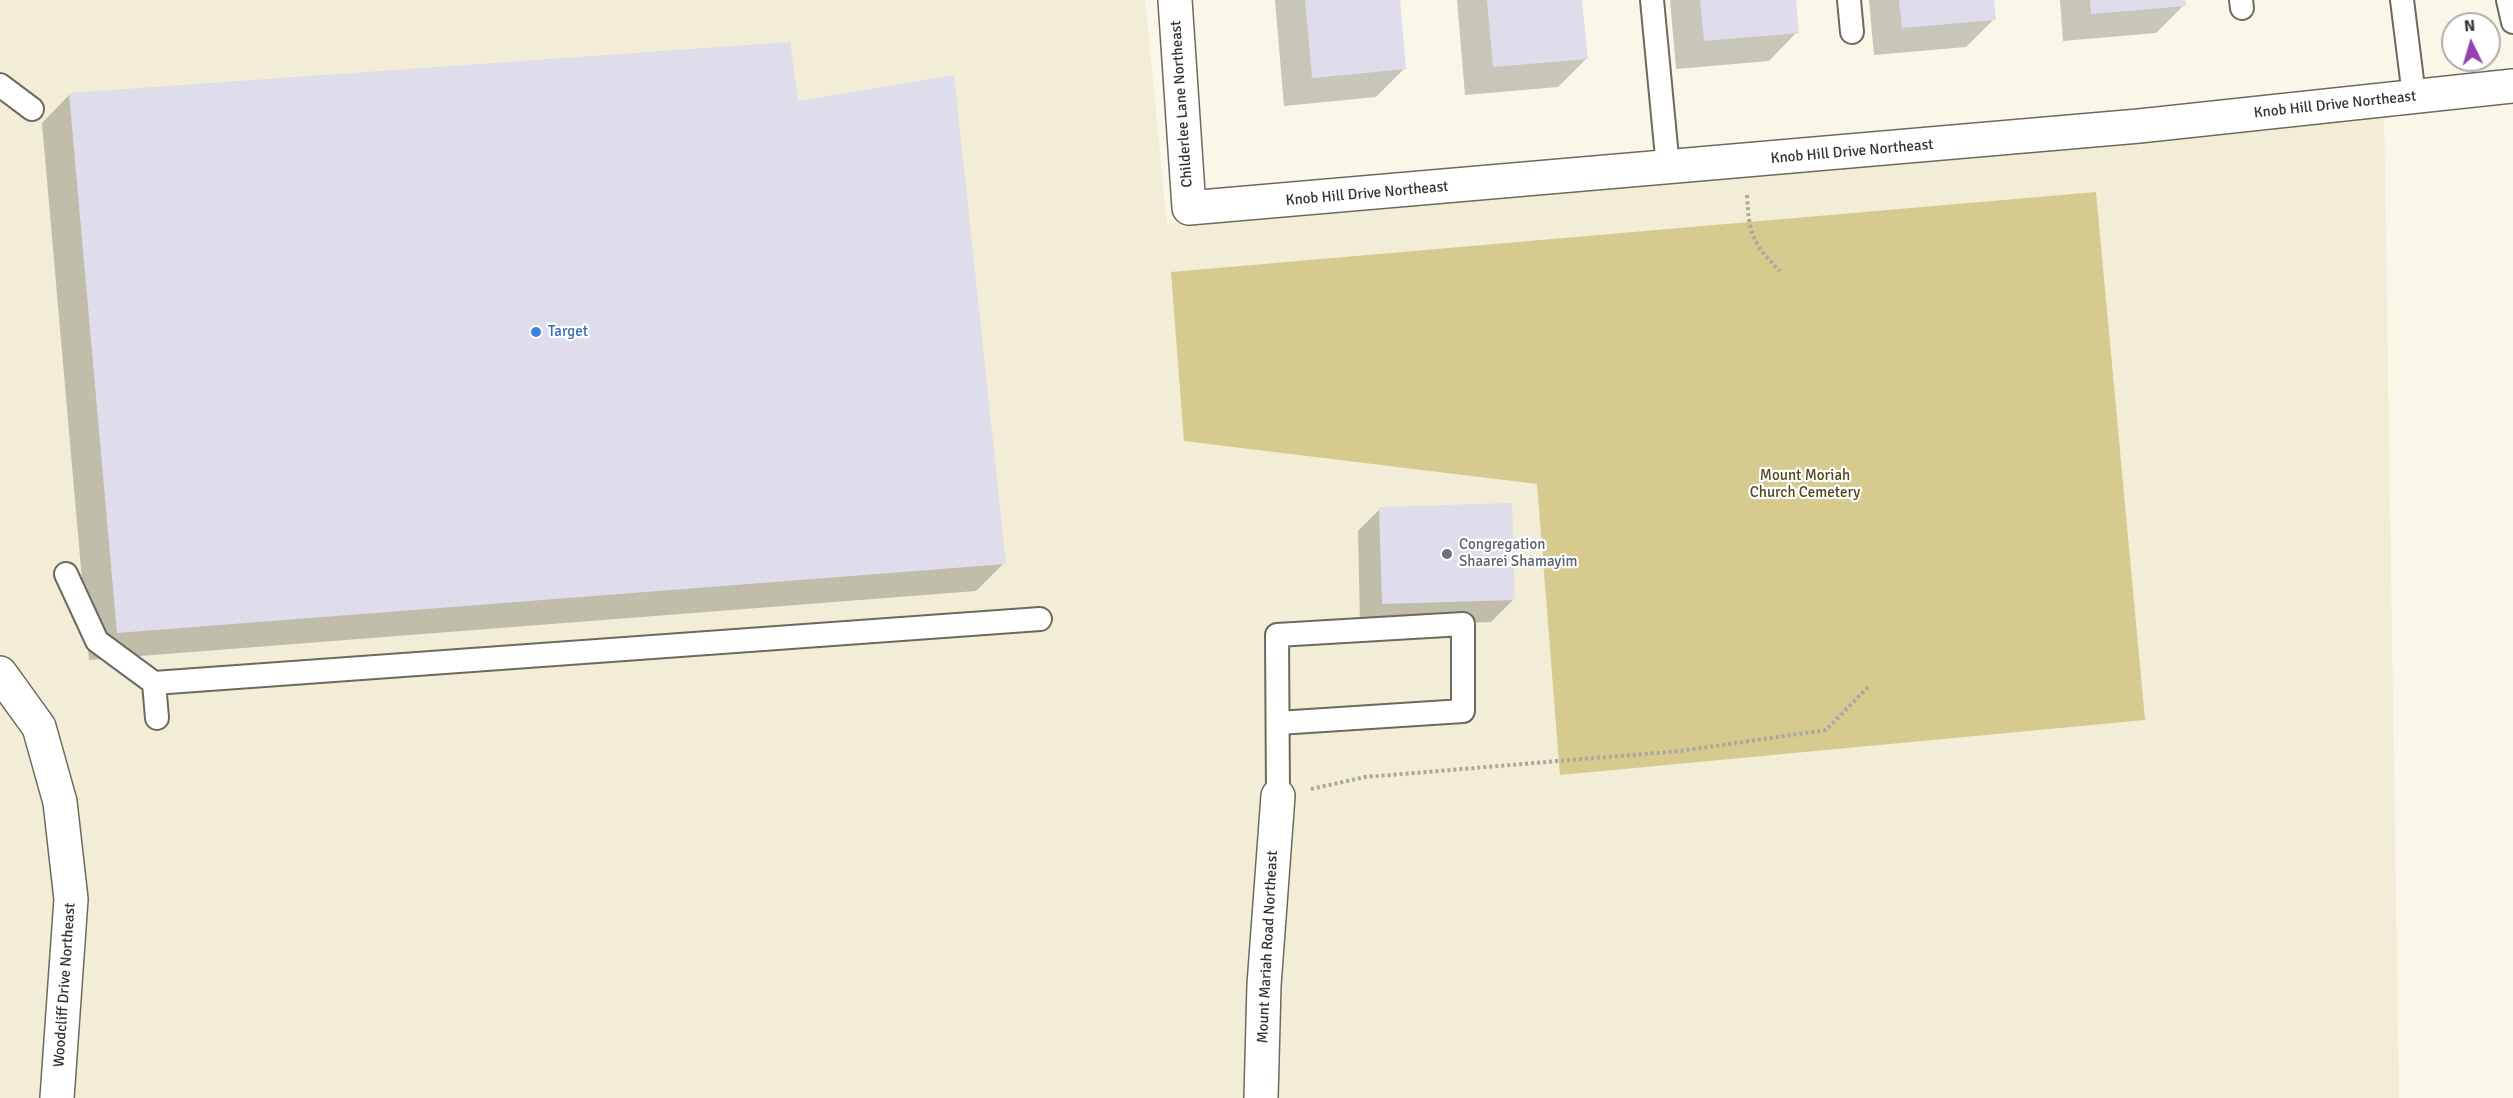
<!DOCTYPE html>
<style>
body{margin:0}
#map{position:relative;width:2513px;height:1098px;overflow:hidden;background:#faf7e8;font-family:Signika,sans-serif}
canvas{display:block}
.north{position:absolute;left:2441px;top:12px;width:60px;height:60px;box-sizing:border-box;background:#fff;border:2px solid #afaeac;border-radius:50%;rotate:355deg;font-size:16px;font-weight:700;line-height:24px;text-align:center;color:#36342f}
.north::after{content:'';display:block;margin:auto;width:21px;height:27px;background:#9441af;clip-path:polygon(50% 0,100% 100%,50% 72%,0 100%)}
</style>
<div id="map">
<canvas width="2513" height="1098"></canvas>
<div class="north">N</div>
</div>
<script>
const g = document.querySelector('canvas').getContext('2d');
g.lineJoin = 'round';
function fillPath(path, color) {
  g.fillStyle = color;
  g.fill(path, 'evenodd');
}
function trace(path, color, width, dash) {
  g.strokeStyle = color;
  g.lineWidth = width;
  g.lineCap = dash ? 'butt' : 'round';
  g.setLineDash(dash || []);
  g.stroke(path);
}
function drawText(font, color, halo, rows, align = 'center') {
  g.font = font + ' Signika,sans-serif';
  g.lineWidth = 4.5;
  g.setLineDash([]);
  g.textBaseline = 'middle';
  g.strokeStyle = halo;
  g.fillStyle = color;
  for (const [text, x, y, turn = 0] of rows) {
    g.save();
    g.translate(x, y);
    g.rotate((+turn || 0) * Math.PI / 180);
    g.textAlign = isNaN(turn) ? turn : align;
    if (halo) g.strokeText(text, 0, 0);
    g.fillText(text, 0, 0);
    g.restore();
  }
}
const built = new Path2D(`
 M0,0H1145L1167,224L1671,181L2384,108L2399,1098H0Z`);
const green = new Path2D(`
 M2096,192L2145,720L1560,775L1537,484L1184,441L1171,272Z`);
const shadow = new Path2D(`
 M1275,0H1398L1404,69L1376,97L1284,106Z
 M1457,0H1581L1586,59L1558,87L1465,95Z
 M1670,0H1794L1797,32L1769,61L1676,69Z
 M1869,0H1993L1994,19L1966,47L1874,55Z
 M2060,0H2184V5L2156,33L2063,41Z
 M70,94L797,102L1004,563L976,591L89,660L42,123Z
 M1380,509L1513,600L1491,622L1360,626L1358,531Z`);
const building = new Path2D(`
 M1305,0H1400L1406,69L1312,78Z
 M1487,0H1582L1588,59L1493,67Z
 M1700,0H1796L1799,33L1704,41Z
 M1899,0H1994L1996,20L1902,28Z
 M2090,0H2185L2186,6L2091,14Z
 M790,42L798,101L954,75L1006,564L117,633L69,93Z
 M1512,503L1515,600L1382,604L1379,507Z`);
const path = new Path2D(`
 M1747,195C1749,234 1752,243 1780,271
 M1311,789L1365,777L1680,751L1826,730L1870,685`);
const service = new Path2D(`
 M1652,0L1668,168
 M1849,0L1852,32
 M2241,0L2242,8
 M2402,0L2414,96
 M2508,0L2513,22
 M0,85L32,109
 M66,574L97,641L154,683L157,718
 M154,683L1040,619
 M1278,723L1463,711V624L1277,635L1278,796`);
const minor = new Path2D(`
 M1175,0L1189,208L2139,126L2513,86
 M0,673L39,727L60,802L71,899L57,1098
 M1261,1098L1264,985L1278,796`);
const markers = [
 [536,332,6,"#3f7fe0"],
 [1447,554,6,"#6b7280"]
];
const streetNames = [
 ["Childerlee Lane Northeast",1182,104,-94],
 ["Knob Hill Drive Northeast",2335,105,-6],
 ["Knob Hill Drive Northeast",1852,152,-5],
 ["Knob Hill Drive Northeast",1367,194,-5],
 ["Mount Mariah Road Northeast",1268,947,-87],
 ["Woodcliff Drive Northeast",65,985,-86]
];
const shopNames = [
 ["Target",548,332]
];
const parkNames = [
 ["Mount Moriah",1805,476],
 ["Church Cemetery",1805,493]
];
const worshipNames = [
 ["Congregation",1459,545],
 ["Shaarei Shamayim",1459,562]
];
fillPath(built, '#f1edd6');
fillPath(green, '#d7ca8f');
fillPath(shadow, '#0003');
fillPath(building, '#dfdceb');
trace(service, '#6d6a5d', 26);
trace(minor, '#6d6a5d', 36);
trace(path, '#aba89d', 4, [3, 3]);
trace(service, '#fff', 22);
trace(minor, '#fff', 33);
for (const [x, y, r, color] of markers) {
  const dot = new Path2D();
  dot.arc(x, y, r, 0, 2 * Math.PI);
  g.fillStyle = color;
  g.fill(dot);
  trace(dot, '#fff', 2);
}
drawText('15px', '#36342f', '#fff', streetNames);
drawText('15px', '#366cbe', '#fff', shopNames, 'left');
drawText('15px', '#50471d', '#fff', parkNames);
drawText('15px', '#5b616d', '#fff', worshipNames, 'left');
</script>
